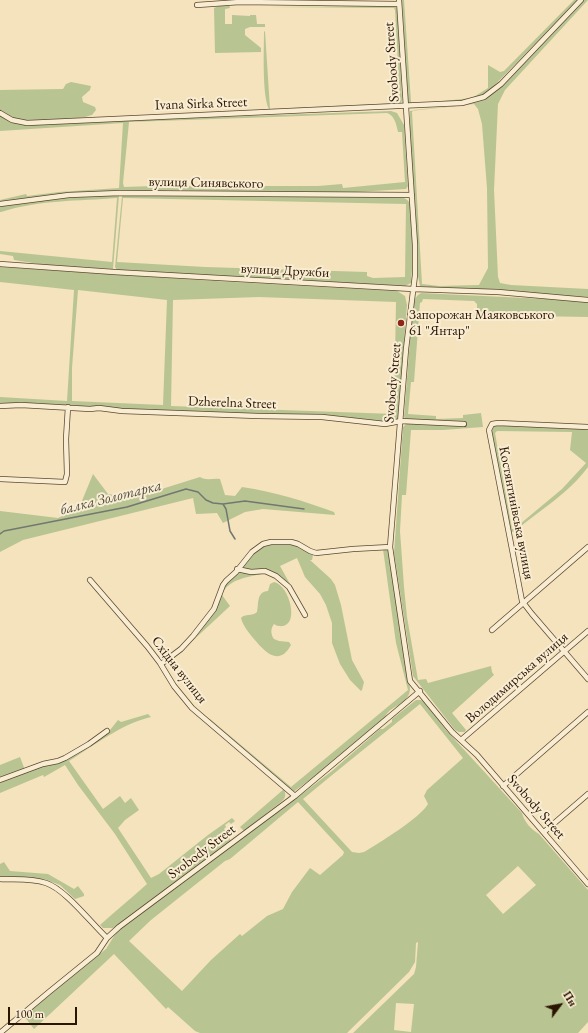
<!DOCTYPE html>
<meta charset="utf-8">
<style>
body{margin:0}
#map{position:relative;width:588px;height:1033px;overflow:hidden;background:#f4e3bc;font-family:"EB Garamond",serif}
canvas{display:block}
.north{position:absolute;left:540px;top:985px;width:40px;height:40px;-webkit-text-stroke:3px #f8edd3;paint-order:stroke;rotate:58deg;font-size:11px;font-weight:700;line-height:16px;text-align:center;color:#2b1400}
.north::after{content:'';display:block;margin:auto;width:14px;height:18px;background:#2b1400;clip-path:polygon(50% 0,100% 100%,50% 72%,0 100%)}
.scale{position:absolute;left:8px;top:1007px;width:69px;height:18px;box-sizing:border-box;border:2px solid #2b1400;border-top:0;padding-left:5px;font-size:12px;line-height:14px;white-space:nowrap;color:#2b1400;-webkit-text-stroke:3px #f8edd3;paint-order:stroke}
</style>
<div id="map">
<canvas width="588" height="1033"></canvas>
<div class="north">Пн</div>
<div class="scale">100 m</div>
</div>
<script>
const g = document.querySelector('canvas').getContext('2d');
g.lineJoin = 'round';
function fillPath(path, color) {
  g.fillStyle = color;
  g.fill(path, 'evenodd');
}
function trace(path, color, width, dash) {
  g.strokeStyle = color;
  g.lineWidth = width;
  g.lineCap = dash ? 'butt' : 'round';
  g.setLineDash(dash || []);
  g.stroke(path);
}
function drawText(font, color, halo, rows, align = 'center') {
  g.font = font + ' "EB Garamond",serif';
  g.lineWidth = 4;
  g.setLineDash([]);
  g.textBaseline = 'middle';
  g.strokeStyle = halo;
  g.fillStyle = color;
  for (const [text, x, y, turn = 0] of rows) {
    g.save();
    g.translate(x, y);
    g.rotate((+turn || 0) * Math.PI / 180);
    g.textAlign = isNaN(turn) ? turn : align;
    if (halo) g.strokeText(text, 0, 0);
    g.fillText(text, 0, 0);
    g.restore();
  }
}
const green = new Path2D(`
 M402,0H404L411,102L414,104L472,98L488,88V65L500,72L504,71L574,0H578L485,95L463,101L414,106L408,102Z
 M583,0H588L505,90L498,104L494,190L498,277L500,283L511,285L588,289V297L471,291L420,286L418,276L415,200L410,147V111L466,105L485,100L507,80ZM474,104L478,109L482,124L487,188L488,268L479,285L439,286L422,284L412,112L414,110Z
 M221,5H229L230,8L225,9V24H232V15L250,16V15H256L257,24H265V27H250L245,29V35L261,48V52L215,53L214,8Z
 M393,6L396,7L398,15L402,101L399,105L269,109C262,96 264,49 264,32L265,31L270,109L399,103L400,101L395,10L394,8L270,7Z
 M71,82L91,86L90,90L82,97L83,102L95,107L96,110L92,115L85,117L63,120L30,121L12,118L0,111V90L63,89L66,84Z
 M391,111L397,113L404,125L408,186L406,189L340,193L169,190L69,194L0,203V200L26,194L27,196L59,192L119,188L123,123L0,131V115L24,125L162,119ZM387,113C395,116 396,124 398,132H402L405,182L343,188L342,184L318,186H154L124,187L123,183L129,122Z
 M119,195L113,269L46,265L14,260L13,256L0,254V251L112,262L117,198C79,201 38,200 1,212H0V206L70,197Z
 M132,195L396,197C402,197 408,198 410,204L413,255L411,283L405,286L117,270L115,267L122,196ZM123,198L406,204L405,277L373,278L367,276V272L205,267L117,262Z
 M0,267L216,281L397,291L405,296L407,305L398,419L390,422L325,415H275L116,409L103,406L89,408L73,405L0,404V397L67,401L74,290L0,282ZM78,290L167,300L163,405L72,401V368ZM259,297L396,302L394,414L171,406L173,300Z
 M421,293L588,301V317L477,315V304L474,301L423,299L422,302L420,303L414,382H411L408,414L436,416V419L463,418V415L481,413L483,427L443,430H411L406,495H402L400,531L404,587L407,617L418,680L426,679L428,683L491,666L492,672L494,675L452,713L466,730L465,732H459L455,730L413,676L394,553L403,427L406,424L412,423L463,424L462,421L406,420L404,417L413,301L418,295Z
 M497,425L588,429V467C570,492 539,511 515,531L511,532L510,530L492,436V431L494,426ZM497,431L572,432L570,450L586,463L562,489L514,529H512L495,433Z
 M93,474L108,494L133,498L200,477C206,481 213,478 220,479L225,495L235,496L242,487C275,492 304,501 334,512L335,515L263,509L245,512L223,523L217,513L196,514L193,498L23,540L0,552V511L58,518L79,508Z
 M273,543L297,545L313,555L312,560H310L331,579L335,585L341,605L352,660L364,682L362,690L361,691L350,680L340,664L332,643V623L326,605L320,594L305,577L297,558L280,566L290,584L287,588L281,581L266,573C250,577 228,578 222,595L230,606L187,646L214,612L225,584L257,550L262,546Z
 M383,549H388L410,688C410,706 388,705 385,718L323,770L292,793L209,722L210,719L291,787L408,690L396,643Z
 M274,582C290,585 301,629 279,626C277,626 276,625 274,624C270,629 271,635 274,639L279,641L289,642L291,645C279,667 265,652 254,639C249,633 243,626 241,618C245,613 252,617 257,612C259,604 256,592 268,591L270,584Z
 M416,700H421L426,703L446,730L522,813C524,822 532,830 539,834L588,890V1022L578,1033H353L414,974L416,967L418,942L416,943L415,962L409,972L347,1033H200L195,1031L168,1007L166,1009L114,954L34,1029L24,1016L55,988L106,949L116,933L122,927L279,810L280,811L332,771L380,729H383L392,722V719ZM420,704L463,758L427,790L424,796L428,804C420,818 379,843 364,852L359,853L352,852L303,799C341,767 381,736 420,704ZM298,802L344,852L343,855L320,875L310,868L292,892L283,909L267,916L242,936L240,934L211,960L182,991L129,941L151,920L225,861L230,859ZM518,866L536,885L503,914L486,895ZM396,1003L414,1004L411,1032L394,1030Z
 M148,714L151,717C121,724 95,745 69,761L103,809L120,796L125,803L131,798L139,810L125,820L118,828L151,878L159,874L208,835L232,818L235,821L231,824L229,822L225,825L226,827L224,829L231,841L120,924L113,928H103L100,925C115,911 132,898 147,884L115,834L78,785L65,765L44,777L43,775L0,793V783L37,768L61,761L110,730L118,720L121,722Z
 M20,757L25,770L0,778V765Z
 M284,789C286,795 286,798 281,802L244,831L240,827Z
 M4,862L10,871L48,874L74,889L78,886L84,894V896L75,899L60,885L44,879L0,876V864Z`);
const stream = new Path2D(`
 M223,504L226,509L230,531L235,539
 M0,534L4,531L127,507L186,489L198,492L206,500L213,503L223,504L245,501L304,509`);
const minor = new Path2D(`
 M399,0L415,245V275L406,349L390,547L410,681L452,732L477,755L588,884
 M197,5L240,2L399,4
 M0,113L12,120L27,123L462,103L484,97L501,84L581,0
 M0,204L69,195L120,193L412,195
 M0,264L114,272L413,289L498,292L588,300
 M0,406L21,405L90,409L99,408L122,411L258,416L322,417L385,424L401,421L464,424
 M588,427L498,423L492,424L489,430L522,601L532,614L588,679
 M0,479L65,482L67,474L66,439L68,407
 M237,569L251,572L265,571L276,576L289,587L305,615
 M90,580L147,646L160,663L174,686L192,708L295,796
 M492,630L588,547
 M161,664L181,649L193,636L214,609L223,585L226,581L236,572L252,552L263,544L271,542H291L298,544L310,551L316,553L353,549L390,547
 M461,740L588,631
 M0,780L43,764L58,761L65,758L89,744L107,731
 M503,786L588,712
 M544,832L588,794
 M0,879C15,880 31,878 46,883C65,889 91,923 107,938
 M0,1033L49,992L97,953L107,938L119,927L295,796L420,691`);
const markers = [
 [401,323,4,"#8f2418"]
];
const streetNames = [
 ["Svobody Street",392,62,-94],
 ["Ivana Sirka Street",201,104,-2],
 ["вулиця Синявського",206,183,1],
 ["вулиця Дружби",285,271,3],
 ["Svobody Street",393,383,-85],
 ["Dzherelna Street",232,403,2],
 ["Костянтинівська вулиця",516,513,79],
 ["Східна вулиця",179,670,52],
 ["Володимирська вулиця",517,678,-41],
 ["Svobody Street",536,807,49],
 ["Svobody Street",202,852,-37]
];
const poiNames = [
 ["Запорожан Маяковського",409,315],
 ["61 \"Янтар\"",409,331]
];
const waterNames = [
 ["балка Золотарка",111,498,-14]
];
fillPath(green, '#b9c493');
trace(stream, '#727870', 1.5);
trace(minor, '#5d482f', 6);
trace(minor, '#f8edd3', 4.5);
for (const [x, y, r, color] of markers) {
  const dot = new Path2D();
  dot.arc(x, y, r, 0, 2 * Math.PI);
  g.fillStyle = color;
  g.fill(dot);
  trace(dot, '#f8edd3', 1.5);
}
drawText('14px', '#2b1400', '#f8edd3', streetNames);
drawText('14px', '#2b1400', '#f8edd3', poiNames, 'left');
drawText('italic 15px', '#544e41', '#f8edd3', waterNames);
</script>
